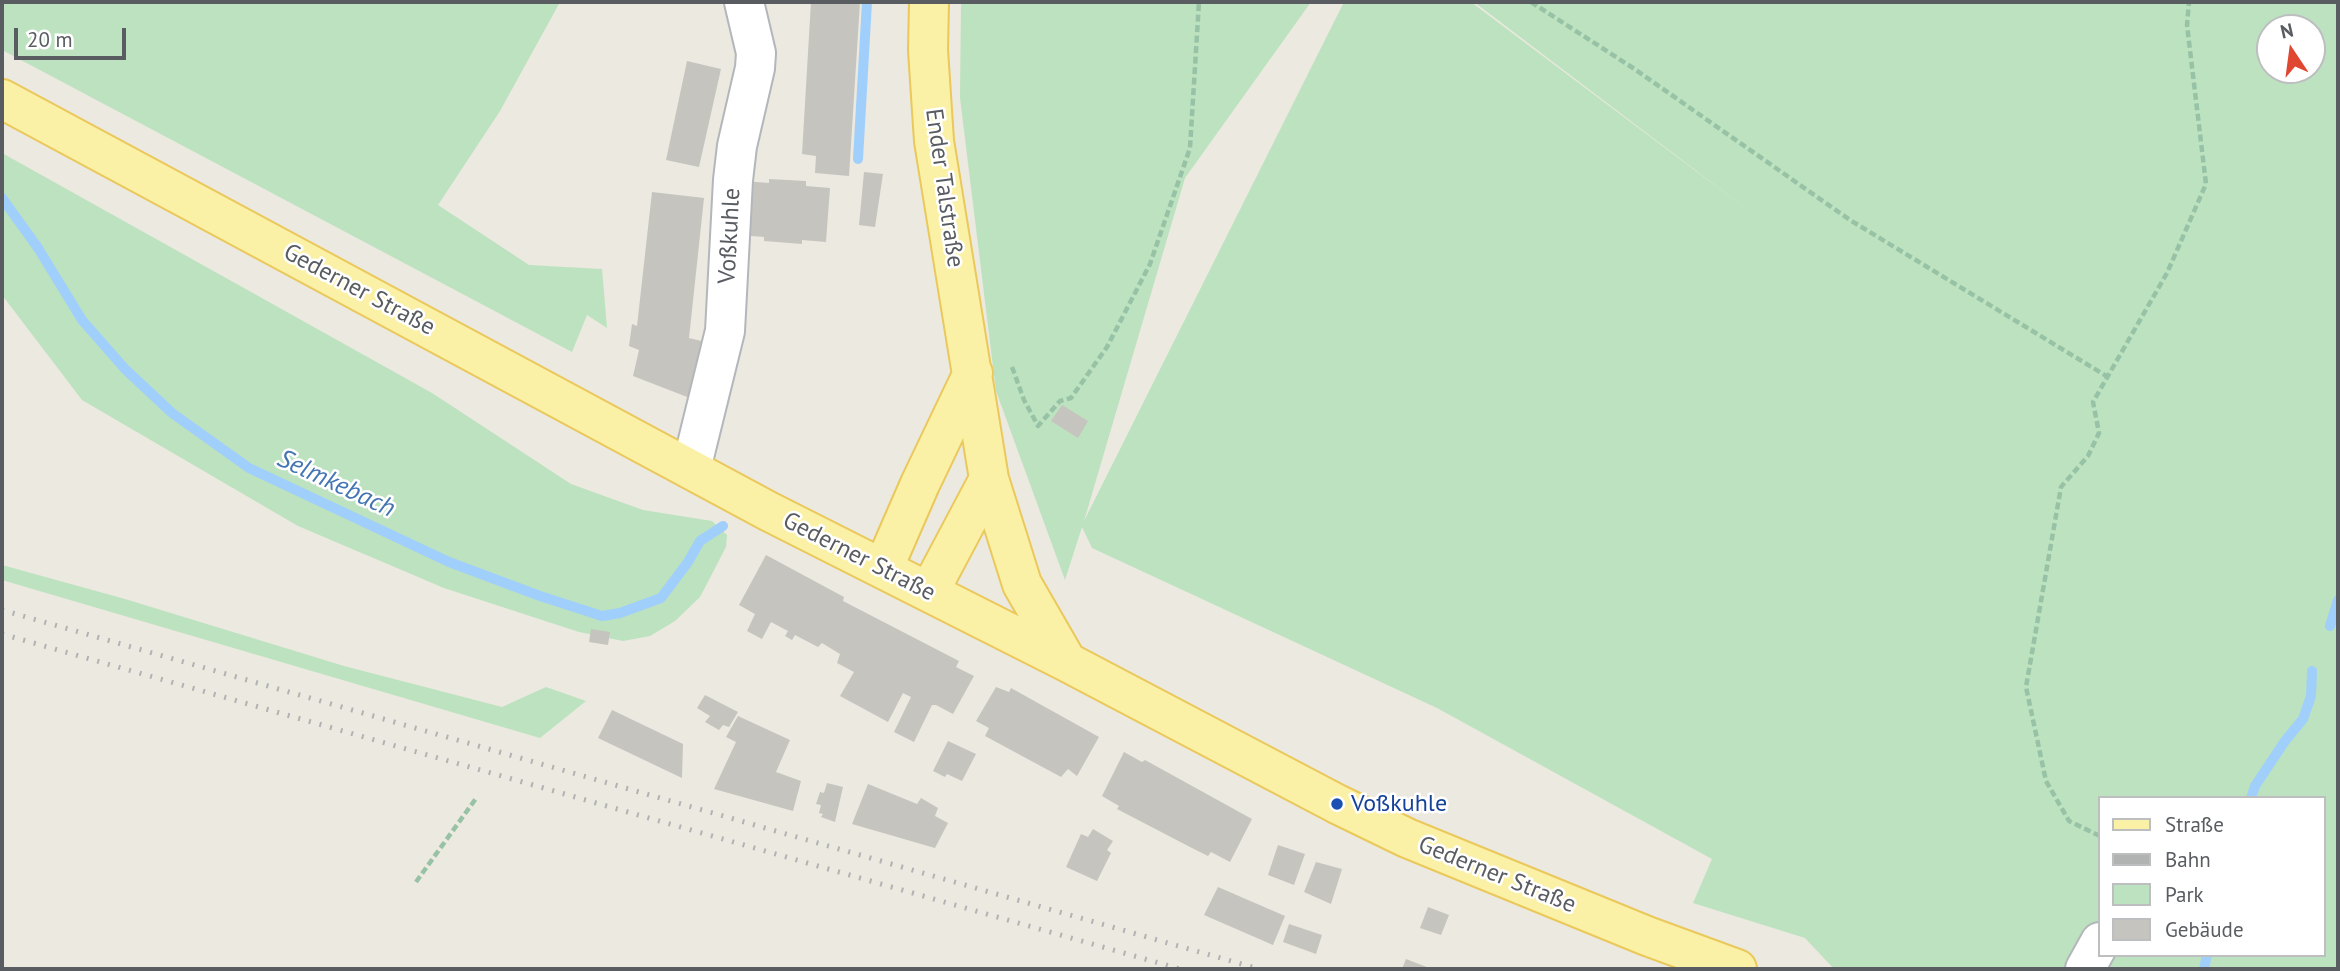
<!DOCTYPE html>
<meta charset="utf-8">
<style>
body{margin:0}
#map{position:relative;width:2340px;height:971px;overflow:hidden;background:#ebe9e0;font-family:"PT Sans",sans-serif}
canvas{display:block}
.frame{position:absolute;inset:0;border:4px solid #595c61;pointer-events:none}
.legend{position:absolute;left:2098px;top:796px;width:228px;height:161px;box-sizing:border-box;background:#fff;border:2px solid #bdbec0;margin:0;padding:9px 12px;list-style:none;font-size:21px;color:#595c61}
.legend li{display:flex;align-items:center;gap:14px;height:35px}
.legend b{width:35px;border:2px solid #bdbec0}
.north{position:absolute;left:2256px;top:14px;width:70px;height:70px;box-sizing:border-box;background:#fff;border:2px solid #bdbec0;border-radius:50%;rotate:347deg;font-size:19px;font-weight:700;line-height:28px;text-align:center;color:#595c61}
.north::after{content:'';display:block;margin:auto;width:24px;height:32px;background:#e04731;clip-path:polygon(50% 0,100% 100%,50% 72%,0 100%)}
.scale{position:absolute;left:14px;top:28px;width:112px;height:32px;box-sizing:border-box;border:4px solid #595c61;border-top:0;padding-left:9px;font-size:21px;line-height:24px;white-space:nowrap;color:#595c61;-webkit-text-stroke:5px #fff;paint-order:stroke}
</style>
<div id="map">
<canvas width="2340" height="971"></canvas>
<div class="frame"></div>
<ul class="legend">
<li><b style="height:9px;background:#fbf1a6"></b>Straße</li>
<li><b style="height:9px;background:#b1b2b2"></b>Bahn</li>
<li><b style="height:19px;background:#bde2bf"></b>Park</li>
<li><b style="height:19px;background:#c6c4be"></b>Gebäude</li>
</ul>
<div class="north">N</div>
<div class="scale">20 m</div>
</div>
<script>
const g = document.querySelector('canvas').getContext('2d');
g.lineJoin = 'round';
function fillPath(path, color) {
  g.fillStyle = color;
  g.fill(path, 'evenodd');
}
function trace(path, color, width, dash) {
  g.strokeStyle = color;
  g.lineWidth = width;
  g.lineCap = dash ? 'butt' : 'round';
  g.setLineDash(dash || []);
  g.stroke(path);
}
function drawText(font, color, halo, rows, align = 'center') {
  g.font = font + ' "PT Sans",sans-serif';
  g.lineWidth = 5;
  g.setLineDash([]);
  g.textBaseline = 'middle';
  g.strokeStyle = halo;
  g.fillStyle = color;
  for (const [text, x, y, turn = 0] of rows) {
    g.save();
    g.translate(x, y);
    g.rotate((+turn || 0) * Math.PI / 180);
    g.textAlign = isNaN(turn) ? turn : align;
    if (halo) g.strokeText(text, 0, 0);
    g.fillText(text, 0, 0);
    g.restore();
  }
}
const green = new Path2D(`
 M2,2H560L500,111L438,205L529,265L602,269L607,328L587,315L572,352L2,50Z
 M961,2H1311L1185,178L1084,521L1344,2H1471L1757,217L1474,2H2338V969H1834L1805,938L1693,903L1712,859L1437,708L1092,548L1082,527L1065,580L996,391L960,98ZM2270,28H2312V70H2270ZM2100,798H2324V955H2100Z
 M2,153L432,393L571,484L643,510L712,521L727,535L726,547L700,597L675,621L650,636L623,641L579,632L444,588L298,526L82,400L2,295Z
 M2,565L125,599L344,666L502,707L546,687L586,701L540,738L2,580Z`);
const stream = new Path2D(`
 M858,159L867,2
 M2,198L38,248L82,320L125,369L172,413L249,468L449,562L540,596L602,616L620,613L661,598L688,562L700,541L723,526
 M2330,626L2338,600
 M2251,798L2255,786L2285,741L2303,719L2311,696L2312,671
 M2204,969L2207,955`);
const building = new Path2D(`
 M811,2H860L849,176L815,173L816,156L802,154Z
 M687,61L721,69L699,167L666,160Z
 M864,172L883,174L875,227L859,225Z
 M769,179L806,181V186L830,188L826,242L802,240V244L764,241V237L740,235L744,181L769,183Z
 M652,192L704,198L689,338L710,343L695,400L633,376L639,350L629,346L632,324L637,326Z
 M1062,405L1088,421L1078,438L1051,421Z
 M766,555L844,597L843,601L959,661L956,667L974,676L953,714L936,705H932L914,742L894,732L911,697L903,693L888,722L840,696L854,672L837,663L840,654L822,643L818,647L795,635L792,640L785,636L788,631L771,622L762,639L747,631L755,614L739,605Z
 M591,629L610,632L608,645L589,642Z
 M996,687L1009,692L1011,688L1099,737L1077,776L1068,769L1061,777L985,736L989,728L976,721Z
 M705,695L738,712L729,727L723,725L719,730L705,722L710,716L697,708Z
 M612,710L683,744L682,778L598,738Z
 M738,716L790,740L776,772L801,781L793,811L714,789L736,742L726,737Z
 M948,741L976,754L962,781L947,774L945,777L933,771Z
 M1124,752L1142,762L1145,760L1252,819L1230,862L1211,852L1208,856L1190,847L1117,809L1119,806L1102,796Z
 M827,783L843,787L835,822L821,817L823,814L819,813L821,805L816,804L820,792L824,793Z
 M868,784L917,804L921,798L938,808L935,816L948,823L935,848L852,824Z
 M1093,829L1113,841L1107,850L1111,853L1097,881L1066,867L1081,834L1088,837Z
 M1278,845L1305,854L1294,885L1268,875Z
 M1316,862L1342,869L1331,904L1304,892Z
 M1218,887L1285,916L1273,945L1204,915Z
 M1428,907L1449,915L1441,935L1420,928Z
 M1289,924L1322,935L1316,954L1283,942Z
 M1406,959L1432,969H1402Z`);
const path = new Path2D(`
 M1531,2L1633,68L1850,220L2108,377
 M1012,367L1024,400L1038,426L1060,401L1071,398L1107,347L1150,264L1190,148L1199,2
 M2100,836L2069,821L2046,781L2026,687L2061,487L2088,456L2099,433L2093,402L2167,273L2206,184L2187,25L2189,2
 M416,882L477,797`);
const minor = new Path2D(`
 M691,469L725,331L733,180L737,146L755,68L756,53L744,2
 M2085,969L2100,942`);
const major = new Path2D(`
 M929,2L928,50L934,141L989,479L1022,584L1067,662
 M2,99L768,511L1067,662L1337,804L1407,838L1647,936L1737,969
 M883,569L920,484L973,373
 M929,592L989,479`);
const rail = new Path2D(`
 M2,610L1259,969
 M2,634L1180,969`);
const markers = [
 [1337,804,7,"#1a4fb4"]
];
const streetNames = [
 ["Ender Talstraße",944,188,82],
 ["Voßkuhle",730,236,-87],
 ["Gederner Straße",359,290,28],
 ["Gederner Straße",859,557,27],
 ["Gederner Straße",1497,875,22]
];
const transitNames = [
 ["Voßkuhle",1351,804]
];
const waterNames = [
 ["Selmkebach",336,484,25]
];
fillPath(green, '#bde2bf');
trace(stream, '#a1cffb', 10);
fillPath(building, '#c6c4be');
trace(minor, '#b3b6ba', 42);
trace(major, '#eac85b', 42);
trace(path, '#97c2a6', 4.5, [7, 3.5]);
trace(minor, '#fff', 38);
trace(major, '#fbf1a6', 38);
trace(rail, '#b1b2b2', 5, [2, 9]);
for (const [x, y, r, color] of markers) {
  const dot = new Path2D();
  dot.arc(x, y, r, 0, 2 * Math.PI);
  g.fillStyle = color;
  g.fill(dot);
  trace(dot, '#fff', 2.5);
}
drawText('24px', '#595c61', '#fff', streetNames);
drawText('24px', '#164399', '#fff', transitNames, 'left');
drawText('italic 26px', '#4375b3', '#fff', waterNames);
</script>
